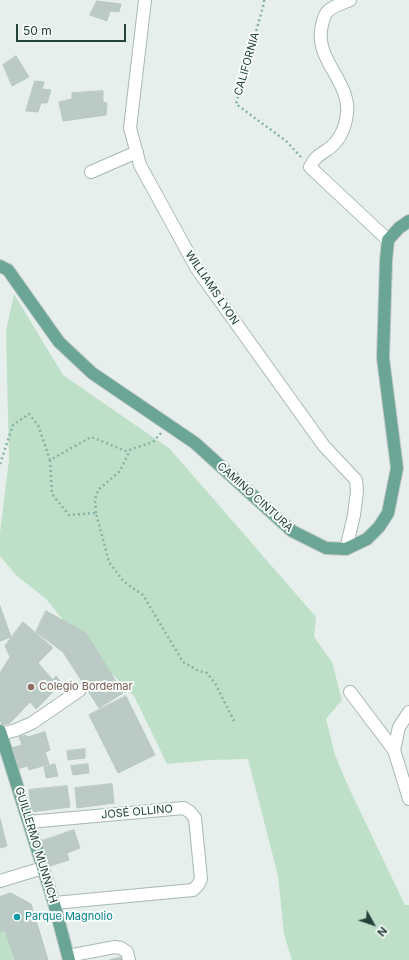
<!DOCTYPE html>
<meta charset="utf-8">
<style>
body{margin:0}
#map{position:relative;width:409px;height:960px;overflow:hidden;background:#e6efeb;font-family:Inter,sans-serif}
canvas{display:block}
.north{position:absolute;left:353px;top:904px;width:40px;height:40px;-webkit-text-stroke:3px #f7fbf9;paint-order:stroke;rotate:130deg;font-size:11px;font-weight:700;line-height:16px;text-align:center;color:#24423a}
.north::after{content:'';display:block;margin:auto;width:14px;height:18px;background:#24423a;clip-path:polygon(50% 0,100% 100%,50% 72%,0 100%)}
.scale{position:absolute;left:16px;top:24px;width:110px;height:18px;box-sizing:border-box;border:2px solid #24423a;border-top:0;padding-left:5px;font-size:12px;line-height:14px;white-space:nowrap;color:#24423a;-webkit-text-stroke:3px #f7fbf9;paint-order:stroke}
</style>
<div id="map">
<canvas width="409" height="960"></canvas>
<div class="north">N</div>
<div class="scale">50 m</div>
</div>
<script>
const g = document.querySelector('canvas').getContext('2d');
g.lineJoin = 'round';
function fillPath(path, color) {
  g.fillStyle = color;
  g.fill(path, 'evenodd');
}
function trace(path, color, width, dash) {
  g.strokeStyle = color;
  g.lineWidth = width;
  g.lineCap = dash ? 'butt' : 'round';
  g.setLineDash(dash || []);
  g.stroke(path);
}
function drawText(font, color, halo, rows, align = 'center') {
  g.font = font + ' Inter,sans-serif';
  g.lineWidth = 4;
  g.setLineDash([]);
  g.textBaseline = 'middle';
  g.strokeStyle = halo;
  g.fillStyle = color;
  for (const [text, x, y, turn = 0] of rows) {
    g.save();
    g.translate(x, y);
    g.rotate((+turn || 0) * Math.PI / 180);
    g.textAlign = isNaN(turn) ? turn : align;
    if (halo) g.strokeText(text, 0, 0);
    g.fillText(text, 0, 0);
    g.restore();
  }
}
const green = new Path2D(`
 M14,294L63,375L170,449L316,617L314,637L332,662L342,700L326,719L335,755L349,788L405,905H409V960H292L284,934L278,876L248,759L210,760L167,764L134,696L85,647L46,599L16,575L0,556V533L9,459L6,331Z
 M5,930L15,960H0V932Z`);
const building = new Path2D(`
 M97,1L121,4L119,12L110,11L107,21L90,15Z
 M16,56L29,77L12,86L3,65Z
 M35,81L44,82L42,89L51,90L47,103H41L38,112L26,111Z
 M103,91V102L107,103L106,115L63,121L59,102L72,99V93Z
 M0,606L11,637L0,641Z
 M46,611L86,633L123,693L99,708L63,652L36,632Z
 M23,622L53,648L38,663L53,680L56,676L62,683L36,709L30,702L10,723L2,725L0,719V673L10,657L5,646Z
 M126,696L155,755L118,773L89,715Z
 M45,732L50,750L45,752L49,764L29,770L28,766L17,769L11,748L22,745L19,737L26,735L27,737Z
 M85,749V758L68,760L67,751Z
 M55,764L58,776L46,778L44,767Z
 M88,764L89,773L73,775L71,766Z
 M112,784L114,803L77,808L75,788Z
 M67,786L70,807L31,812L29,790Z
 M0,819L7,846L0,848Z
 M74,830L80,848L67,853L69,860L47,867L39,842Z
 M11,893L31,904L48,960H15L5,930L0,932V897Z
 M125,956L126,960H110Z`);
const path = new Path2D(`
 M264,0V3L236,104L286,141L301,157
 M50,460L52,494L69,515L96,513L109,562L124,582L143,595L183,662L199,671L207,673L215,683L235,723
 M0,464L13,425L29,414L38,425L50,460L91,437L126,451L153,442L161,433
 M96,513L95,500L98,490L120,471L130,450`);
const minor = new Path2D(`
 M145,0L130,128L140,165L197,269L324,446L356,480L357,491L354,515L346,549
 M350,0C343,3 333,6 328,11C324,15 323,20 322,25C313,59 351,81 347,114C345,129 339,142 327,150C319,155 314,158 310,167L388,240
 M91,172L137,152
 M350,692L394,750
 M409,712L399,727L394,750L409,799
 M1,734L16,730L32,723L80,690
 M29,822L184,808L190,812L195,818L201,879L198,885L193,890L54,903
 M0,881L43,868
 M68,956L115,947L121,948L127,952L129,960`);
const major = new Path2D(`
 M0,266L8,270L59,342L92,373L195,443L292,531L326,548L346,549L367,539L379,527L388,513L397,468L383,358L386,261L388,240L399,228L409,221
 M0,731L54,903L69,960`);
const markers = [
 [31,687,4,"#8d6e63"],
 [17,917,4,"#0f9aa8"]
];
const streetNames = [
 ["CALIFORNIA",247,64,-74],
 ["WILLIAMS LYON",212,288,56],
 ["CAMINO CINTURA",255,497,42],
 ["JOSÉ OLLINO",137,812,-5],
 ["GUILLERMO MUNNICH",36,845,73]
];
const educationNames = [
 ["Colegio Bordemar",39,687]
];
const cultureNames = [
 ["Parque Magnolio",25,917]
];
fillPath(green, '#bfe0c8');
fillPath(building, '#bbcac4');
trace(building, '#b8c9c2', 1);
trace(minor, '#a8b8b2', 14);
trace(major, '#c2cac8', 14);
trace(path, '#86b3a5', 2.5, [2, 3]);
trace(minor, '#fff', 12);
trace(major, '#6aa596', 12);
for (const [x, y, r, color] of markers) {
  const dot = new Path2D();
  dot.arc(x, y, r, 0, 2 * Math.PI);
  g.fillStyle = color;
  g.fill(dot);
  trace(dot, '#f7fbf9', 1.5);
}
drawText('11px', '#24423a', '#f7fbf9', streetNames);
drawText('11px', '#785e54', '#f7fbf9', educationNames, 'left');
drawText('11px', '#0d838f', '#f7fbf9', cultureNames, 'left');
</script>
